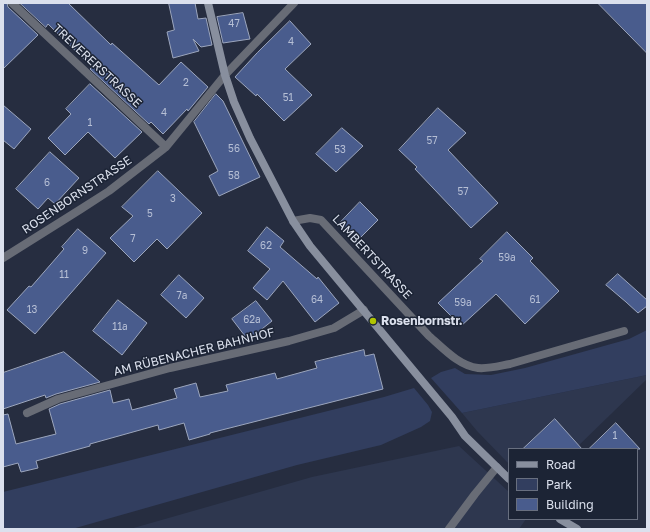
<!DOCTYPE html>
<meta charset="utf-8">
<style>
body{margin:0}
#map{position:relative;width:650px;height:532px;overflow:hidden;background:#262d40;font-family:"Golos Text",sans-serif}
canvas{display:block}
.frame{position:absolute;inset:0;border:4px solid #dbe0ed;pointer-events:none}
.legend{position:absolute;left:508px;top:448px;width:130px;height:72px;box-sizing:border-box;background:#1c2435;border:1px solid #686f7f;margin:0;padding:5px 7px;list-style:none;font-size:12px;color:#dbe0ed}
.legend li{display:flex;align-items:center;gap:8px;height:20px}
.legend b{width:20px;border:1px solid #686f7f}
</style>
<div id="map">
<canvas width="650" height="532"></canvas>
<div class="frame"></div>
<ul class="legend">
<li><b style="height:5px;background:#888f9e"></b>Road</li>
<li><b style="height:11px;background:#323e5f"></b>Park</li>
<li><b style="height:11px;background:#495c8d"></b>Building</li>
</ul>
</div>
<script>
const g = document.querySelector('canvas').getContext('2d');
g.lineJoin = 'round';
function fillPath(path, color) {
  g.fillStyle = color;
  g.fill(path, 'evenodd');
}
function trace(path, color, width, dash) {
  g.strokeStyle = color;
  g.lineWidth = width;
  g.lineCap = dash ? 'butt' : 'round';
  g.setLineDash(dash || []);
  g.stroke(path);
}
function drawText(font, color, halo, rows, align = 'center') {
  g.font = font + ' "Golos Text",sans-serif';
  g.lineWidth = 3;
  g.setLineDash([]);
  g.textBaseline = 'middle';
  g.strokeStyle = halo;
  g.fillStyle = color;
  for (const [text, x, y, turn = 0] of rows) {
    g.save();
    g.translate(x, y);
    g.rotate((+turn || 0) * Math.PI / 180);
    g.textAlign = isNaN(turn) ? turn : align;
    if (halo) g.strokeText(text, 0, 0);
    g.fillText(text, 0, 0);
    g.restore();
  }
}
const built = new Path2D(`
 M647,375V379L575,449H509V464L477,431L462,413Z
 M459,446L509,492V519H526L519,529H130L312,477Z`);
const green = new Path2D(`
 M647,330V375L462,413L431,378L441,372L455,368L465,374L491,375L525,368L629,339Z
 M414,388L428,405L432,412L430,421L421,427L381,445L297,465L72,529H3V492L384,397Z`);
const building = new Path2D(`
 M3,3H7L8,7L38,35L3,69Z
 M20,3H68L111,45L112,43L159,85L181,62L208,87L188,111L187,109L163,134L151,122L149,124L90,69L92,67L48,24L46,27Z
 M169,3H195L198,19L206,18L212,45L201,47L193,39L199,51L173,58L167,32L174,30Z
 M598,3H647V53Z
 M243,13L250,39L223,43L217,17Z
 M290,21L311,44L285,69L312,95L284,121L257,94L256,96L235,77L257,53Z
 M90,84L142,132L115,158L88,132L65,155L48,138L71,114L66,109Z
 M216,94L223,101L260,177L219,196L209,176L218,171L194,122Z
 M3,105L31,129L14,149L3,140Z
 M438,108L466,133L448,150L498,203L471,228L415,169L417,167L399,150Z
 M342,128L363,146L336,172L316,154Z
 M50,152L79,178L55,204L48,198L38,209L16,189Z
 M158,171L202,213L167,249L157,239L134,262L110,238L133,216L122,207Z
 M360,202L378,220L357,241L340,223Z
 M267,227L284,241L280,247L317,279L318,277L339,303L315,322L283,281L267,300L253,288L270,269L248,251Z
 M78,229L106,253L35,334L7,310L29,286L31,287L64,249L62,247Z
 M507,232L533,258L530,261L559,291L525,324L496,294L461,326L438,303L483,261L480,259Z
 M618,274L647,300V306L638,313L626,302L606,285Z
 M179,275L204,298L186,318L161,295Z
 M118,300L147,323L122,355L93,331Z
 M256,301L272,321L248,340L232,319Z
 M364,350L365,356L374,354L383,389L210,433V434L189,440L184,423L159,430L158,425L90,444V446L36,461L38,468L21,472L18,463L3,467V415L8,414L16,444L56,434L49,409L60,404L110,390L113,403L129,399L132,410L177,398L174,389L196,383L200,397L228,391L226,385L275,373L277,379L317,368L315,362Z
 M64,352L100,382L56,394L46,398L45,395L3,409V373Z
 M555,419L582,449H523Z
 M616,423L640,449H589Z`);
const service = new Path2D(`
 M449,529L475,494L497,467`);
const minor = new Path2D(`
 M12,3L166,147
 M293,221L310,218L321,220L429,336C443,348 459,366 478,368C489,369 499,366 510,364L624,331
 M3,258L81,209L109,191L166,147L225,75L294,3
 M27,413L58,399L170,368L289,341L334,328L364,310`);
const secondary = new Path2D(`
 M208,3L225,75L234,102L250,138L293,221L310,246L452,417L465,436L509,479
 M560,519L577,529`);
const markers = [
 [373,321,4,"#b0c502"]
];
const numberNames = [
 ["47",234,24],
 ["4",291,42],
 ["2",186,83],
 ["51",288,98],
 ["4",164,113],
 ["1",90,123],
 ["57",432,141],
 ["56",234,149],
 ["53",340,150],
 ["58",234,176],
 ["6",47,183],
 ["57",463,192],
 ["3",173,199],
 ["5",150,214],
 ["7",133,239],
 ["62",266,246],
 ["9",85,251],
 ["59a",507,258],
 ["11",64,275],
 ["7a",182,296],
 ["64",317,300],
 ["61",535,300],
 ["59a",463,303],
 ["13",32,310],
 ["62a",252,320],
 ["11a",120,327],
 ["1",615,436]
];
const streetNames = [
 ["TREVERERSTRASSE",97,66,43],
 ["ROSENBORNSTRASSE",77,195,-34],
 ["LAMBERTSTRASSE",372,257,47],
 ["AM RÜBENACHER BAHNHOF",194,352,-14]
];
const poiNames = [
 ["Rosenbornstr.",381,321]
];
fillPath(built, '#2e374f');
fillPath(green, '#323e5f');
fillPath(building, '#495c8d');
trace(building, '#9ca6bd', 1);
trace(service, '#686c76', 8);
trace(minor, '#686c76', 8);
trace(secondary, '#888f9e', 8);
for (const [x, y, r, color] of markers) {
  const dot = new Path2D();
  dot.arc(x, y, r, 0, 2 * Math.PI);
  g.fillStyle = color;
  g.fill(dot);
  trace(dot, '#1c2435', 1.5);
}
drawText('10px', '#b6bfd5', null, numberNames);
drawText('12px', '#dbe0ed', '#1c2435', streetNames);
drawText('bold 12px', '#dbe0ed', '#1c2435', poiNames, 'left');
</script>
